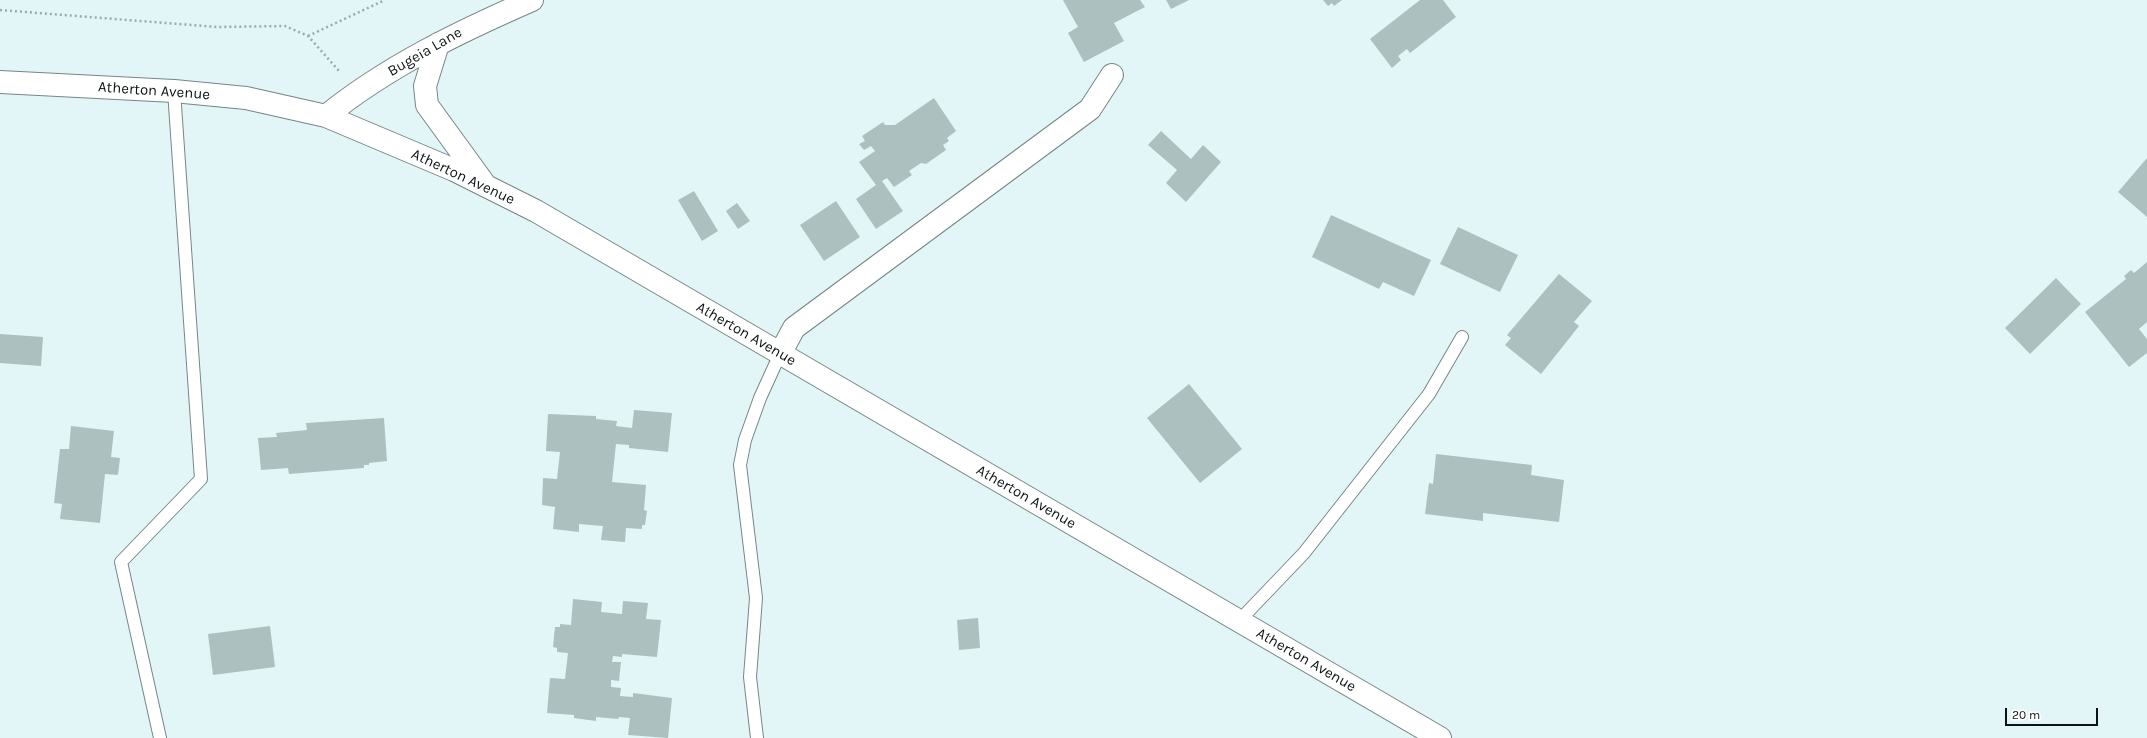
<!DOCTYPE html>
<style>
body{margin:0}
#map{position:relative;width:2147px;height:738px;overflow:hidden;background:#e3f6f7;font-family:Karla,sans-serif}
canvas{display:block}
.scale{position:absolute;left:2005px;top:708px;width:93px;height:18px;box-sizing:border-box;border:2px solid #0c1313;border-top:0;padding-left:5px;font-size:12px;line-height:14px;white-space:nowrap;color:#0c1313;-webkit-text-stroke:3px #fff;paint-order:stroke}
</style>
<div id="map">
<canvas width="2147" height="738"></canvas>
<div class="scale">20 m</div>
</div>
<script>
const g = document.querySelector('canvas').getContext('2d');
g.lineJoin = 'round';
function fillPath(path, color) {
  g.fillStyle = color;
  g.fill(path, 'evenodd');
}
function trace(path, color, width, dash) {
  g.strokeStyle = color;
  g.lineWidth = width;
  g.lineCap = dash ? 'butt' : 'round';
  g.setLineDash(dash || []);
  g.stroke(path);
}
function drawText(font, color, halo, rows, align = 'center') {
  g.font = font + ' Karla,sans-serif';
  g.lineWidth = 3;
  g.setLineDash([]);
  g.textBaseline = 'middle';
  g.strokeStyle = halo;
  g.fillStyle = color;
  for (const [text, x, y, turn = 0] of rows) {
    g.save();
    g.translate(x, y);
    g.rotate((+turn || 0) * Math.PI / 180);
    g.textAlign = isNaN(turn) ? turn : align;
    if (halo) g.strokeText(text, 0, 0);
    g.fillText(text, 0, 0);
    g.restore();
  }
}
const building = new Path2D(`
 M1063,0H1140L1145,7L1114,23L1124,41L1084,62L1068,33L1078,27Z
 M1166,0H1189L1171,9Z
 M1323,0H1342L1334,6L1332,3L1328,6Z
 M1420,0H1443L1456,17L1410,53L1407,49L1398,56L1401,60L1392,68L1370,39Z
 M934,98L956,131L947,138L949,141L943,145L946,150L926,164L921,163L909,171L912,175L894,187L887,178L882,181L903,211L876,229L856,199L876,185L859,162L875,151L871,146L864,150L859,144L865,141L862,136L883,122L885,125H895Z
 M1161,131L1191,159L1203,145L1221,162L1186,202L1166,183L1177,170L1148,145Z
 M2147,158V217L2118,192Z
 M694,191L718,231L702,241L678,200Z
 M836,201L860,237L824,261L800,225Z
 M737,203L750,221L738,229L726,211Z
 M1331,215L1431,260L1414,296L1383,282L1379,289L1312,257Z
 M1458,227L1518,255L1500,292L1440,264Z
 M2147,262V322L2139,329L2147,339V353L2129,367L2085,312L2126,279L2124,276L2131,270L2134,273Z
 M1559,274L1592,301L1574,322L1579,326L1541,374L1505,345L1511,338L1507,335Z
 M2056,278L2081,304L2030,354L2005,328Z
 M0,334L43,337L41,366L0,363Z
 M1189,384L1242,449L1200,483L1147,418Z
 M634,410L672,413L668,452L629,448V445L616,444L612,482L646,485L644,510L647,511L645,525H642V529L626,528L625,542L601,540L603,526L579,524V532L553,529L555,507L542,505L543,478L557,479L560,452L546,451L548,414L596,416V419L617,421L616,426L632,428Z
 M384,418L387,461L369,463V465H364V468L289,474L288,468L261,470L258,438L277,437L276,433L307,430L306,423Z
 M71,426L114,431L111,457L120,458L118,475L105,474L100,523L60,519L62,504L54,503L60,449H69Z
 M1436,454L1532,465L1531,475L1564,480L1559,522L1483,513V521L1425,514L1429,483L1433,484Z
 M573,599L602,602L601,612L622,614L623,601L648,603L646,619L661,620L657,657L622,654V657L613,656L612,662H621L619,681L611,680V687L621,688L620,696L633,697V693L672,698L668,738L628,735L630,718L619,717L618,719L596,717V721L574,718V715L547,713L550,678L565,679L568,653L557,652V648L553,647L555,627H560V624L571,625Z
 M978,618L980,648L959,650L957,620Z
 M270,626L275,667L213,675L208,634Z`);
const path = new Path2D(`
 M0,10L217,27L285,26L308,36L340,72
 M308,36L385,0`);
const lane = new Path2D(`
 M1239,621L1304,553L1429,394L1462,337
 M160,738L121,562L201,479L174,91
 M757,738L750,677L756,598L740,465L745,440L760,398L780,354`);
const street = new Path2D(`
 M780,354L794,328L1090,109L1112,75`);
const secondary = new Path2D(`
 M438,44L425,86L427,105L483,182
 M0,82L174,91L246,98L326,116L454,170L536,211L1440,738
 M326,116C388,66 459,32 532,0`);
const streetNames = [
 ["Bugeia Lane",425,52,-30],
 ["Atherton Avenue",154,91,4],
 ["Atherton Avenue",463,177,25],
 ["Atherton Avenue",746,334,30],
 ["Atherton Avenue",1026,497,30],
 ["Atherton Avenue",1306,660,30]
];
fillPath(building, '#adc0c0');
trace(lane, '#758687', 14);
trace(street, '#758687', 24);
trace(secondary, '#758687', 24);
trace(path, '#9baaaa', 2.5, [2, 3]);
trace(lane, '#fff', 12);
trace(street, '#fff', 22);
trace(secondary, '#fff', 22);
drawText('15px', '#0c1313', '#fff', streetNames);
</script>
